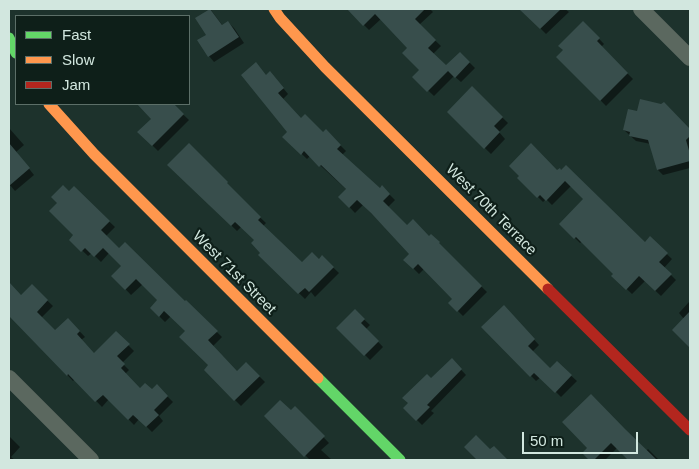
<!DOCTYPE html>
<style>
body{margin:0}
#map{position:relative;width:699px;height:469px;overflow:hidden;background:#1d322c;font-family:Helvetica,sans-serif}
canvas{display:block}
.frame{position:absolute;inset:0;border:10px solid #d2e7df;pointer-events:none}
.legend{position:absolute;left:15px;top:15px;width:175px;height:90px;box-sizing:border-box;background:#0e1f19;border:1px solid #5c6f68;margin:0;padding:6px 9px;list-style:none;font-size:15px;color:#d2e7df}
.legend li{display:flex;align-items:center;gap:10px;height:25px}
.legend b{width:25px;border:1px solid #5c6f68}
.scale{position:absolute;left:522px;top:432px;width:116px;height:22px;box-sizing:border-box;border:2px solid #d2e7df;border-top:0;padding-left:6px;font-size:15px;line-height:18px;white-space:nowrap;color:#d2e7df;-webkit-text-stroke:4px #0e1f19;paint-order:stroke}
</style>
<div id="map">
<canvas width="699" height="469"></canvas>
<div class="frame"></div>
<ul class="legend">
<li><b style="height:6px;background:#63d668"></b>Fast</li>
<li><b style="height:6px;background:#ff974d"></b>Slow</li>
<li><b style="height:6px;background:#b3261e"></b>Jam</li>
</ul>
<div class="scale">50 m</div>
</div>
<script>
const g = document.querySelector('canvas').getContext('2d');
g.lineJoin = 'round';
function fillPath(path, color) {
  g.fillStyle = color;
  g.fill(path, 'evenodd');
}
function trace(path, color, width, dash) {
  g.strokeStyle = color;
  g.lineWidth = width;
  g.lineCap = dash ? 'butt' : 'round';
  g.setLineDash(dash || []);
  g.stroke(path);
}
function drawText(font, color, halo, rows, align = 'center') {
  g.font = font + ' Helvetica,sans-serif';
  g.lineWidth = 4.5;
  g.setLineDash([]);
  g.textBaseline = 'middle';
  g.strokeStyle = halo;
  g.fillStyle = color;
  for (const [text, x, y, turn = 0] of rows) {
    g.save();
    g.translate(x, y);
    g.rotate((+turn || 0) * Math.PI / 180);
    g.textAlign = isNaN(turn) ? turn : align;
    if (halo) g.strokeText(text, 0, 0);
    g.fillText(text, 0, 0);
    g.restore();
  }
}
const shadow = new Path2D(`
 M355,9H404L406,10L407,9H430L433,12L419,25L441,46L433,54L446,67L460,53L475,68L461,82L454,76L434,96L414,77L421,70L409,48L381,19L369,30L351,12Z
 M521,9H565L569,12L546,34Z
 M211,10L223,26L228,22L234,28L244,43L214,62L209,56L208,35L197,19Z
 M583,22L604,44L601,47L633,79L606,106L558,57L564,50Z
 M267,76L275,78L288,94L283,99L301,120L323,134L326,131L346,151L342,155L380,189L382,187L395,200L388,207L407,226L443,249L487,292L463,316L450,303L454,299L424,269L419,274L405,260L411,254L363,205L355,213L340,197L347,190L310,156L307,159L284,137L289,132Z
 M472,88L508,123L499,132L505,139L491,154L448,112Z
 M664,103L690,130V168L663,175L658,170L651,144L636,141L624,130L638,113Z
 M146,104H172L189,120L158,151L139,132L153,119L142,107Z
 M9,128L24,145L16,152L34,175L15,191L9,184Z
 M169,165L231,190L266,223L263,226L302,264L319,260L322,257L339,273L315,297L311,292L305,299L260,255L262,253L256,240L242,226L237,231Z
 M557,172L645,243L650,238L672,259L664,268L676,280L661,296L645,281L632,294L613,276L615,274L583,241L580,243L561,224L585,199L572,185L552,205L546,199L543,202L519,178Z
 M74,188L115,227L106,236L119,249L185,303L186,302L222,337L212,347L237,372L246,363L265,382L241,406L205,370L210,365L187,331L171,316L165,322L151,308L159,300L143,284L131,295L113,276L122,266L109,253L101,262L92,253L88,256L71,240L75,235L69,193Z
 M9,284L21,297L32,286L53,306L41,318L55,332L68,319L85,337L81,340L94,354L116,333L134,351L122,363L129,370L125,374L140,389L152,391L157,386L173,402L159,416L163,421L152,432L139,419L134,425L109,399L102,407L75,379L73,381L9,314Z
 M689,302L690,304V346L673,330L684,319L679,313Z
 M355,311L370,325L366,329L383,347L370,360L338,328Z
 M509,312L539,345L532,352L550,370L557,363L577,381L561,397L541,377L536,381L483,327Z
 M452,360L466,375L431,411L434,413L422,425L405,408Z
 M295,408L329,443L321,450L332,460H310L266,416L291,412Z
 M564,422L646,451L648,449L659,460H630L617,448L605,460H590L583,453L589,448Z
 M9,436L20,447L11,457L15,460H9Z`);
const building = new Path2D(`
 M210,9L222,25L228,21L239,37L208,57L197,40L206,35L195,18Z
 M347,9H425L415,19L436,40L428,48L446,65L460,52L470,62L455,78L448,71L427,92L412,77L419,70L402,53L407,48L375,14L363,26Z
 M519,9H561L540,29Z
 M583,21L600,38L597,41L628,73L600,101L556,57L563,50L558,46Z
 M256,62L266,75L270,71L284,88L278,93L301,118L305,114L323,132L326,129L341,145L337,149L380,188L382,185L390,194L383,201L407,225L413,219L429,236L431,234L440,242L439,243L482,286L457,312L448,303L452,299L418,264L413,269L403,260L409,254L371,213L357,200L349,208L338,197L346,189L321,165L319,167L304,151L301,155L282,137L287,132L241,75Z
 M472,86L503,117L494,126L500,132L484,149L447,112Z
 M640,99L661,104L664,102L690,129V136L686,140L690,154V161L657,170L648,140L629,136L630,132L623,130L628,109L637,111Z
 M137,104H174L184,114L152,146L137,132L151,119Z
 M9,143L30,168L9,186Z
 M189,143L228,182L227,183L261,217L258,220L302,262L312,252L319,259L322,255L334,267L309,292L305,288L298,294L258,255L260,253L251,243L254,240L235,222L231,226L167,165Z
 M531,143L557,170L560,168L561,170L566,165L645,242L650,236L668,253L659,262L672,274L655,291L639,276L626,290L611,276L613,274L576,237L574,239L559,224L583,199L565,181L546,201L540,195L537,198L517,178L519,176L509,166Z
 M63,185L69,191L74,186L110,221L101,230L119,248L125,242L185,301L186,300L218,331L208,340L237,371L246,362L260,376L234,401L204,370L208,365L179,337L185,331L164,311L159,317L150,308L157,300L136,279L125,290L111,276L121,266L103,248L94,257L85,248L81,252L69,240L73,235L49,211L57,203L51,197Z
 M9,282L21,295L32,284L48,300L37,312L55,330L68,318L80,331L77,334L94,353L116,331L130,344L117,356L125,364L121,368L140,388L145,383L152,389L157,384L168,396L154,410L159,415L146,427L133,415L128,420L103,395L95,402L68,374L67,376L9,316Z
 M504,305L535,339L528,346L550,368L557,361L572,375L555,393L534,373L530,377L481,327Z
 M355,309L365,319L361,323L379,341L364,356L336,328Z
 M690,311V348L672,330Z
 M452,358L462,369L427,405L430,407L416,421L403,408L408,403L402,398L427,374L431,378Z
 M591,394L625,429L657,460H628L611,443L594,460H589L582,453L587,448L562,422Z
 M280,400L291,410L295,406L325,436L304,457L264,416Z
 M476,435L490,449L494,446L508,460H477L464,447Z`);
const street = new Path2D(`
 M641,9L690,58
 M9,378L91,460`);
const fast = new Path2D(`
 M9,38L16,53
 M318,378L400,460`);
const slow = new Path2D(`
 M274,9L280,18L325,67L548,289
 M49,104L94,154L318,378`);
const jam = new Path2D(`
 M548,289L690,430`);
const streetNames = [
 ["West 70th Terrace",491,210,45],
 ["West 71st Street",234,273,45]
];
fillPath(shadow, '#0007');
fillPath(building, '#384e4c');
trace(street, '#5b685f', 16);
trace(fast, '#63d668', 11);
trace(slow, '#ff974d', 11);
trace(jam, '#b3261e', 11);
drawText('15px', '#d2e7df', '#0e1f19', streetNames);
</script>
